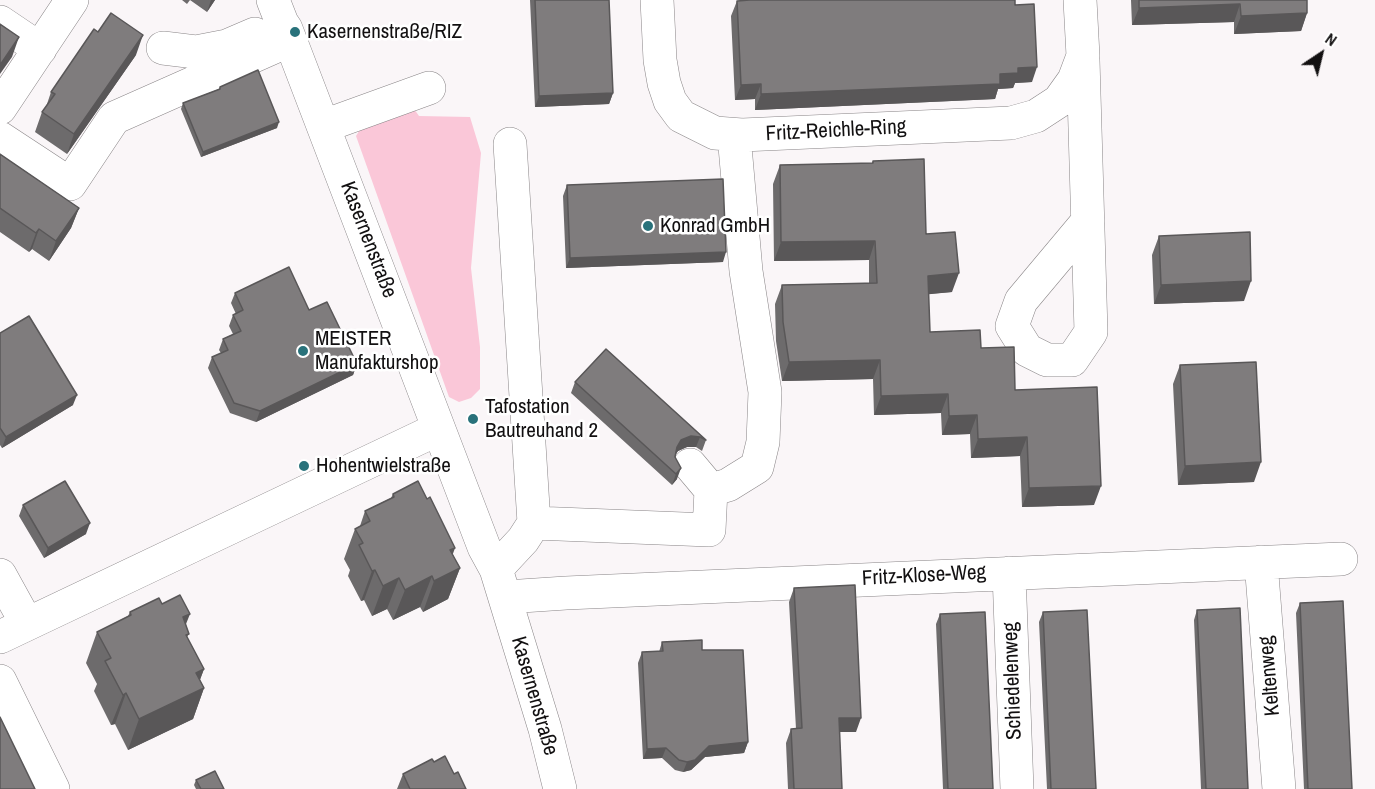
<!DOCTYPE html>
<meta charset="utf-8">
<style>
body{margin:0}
#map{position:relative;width:1375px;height:789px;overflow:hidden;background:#faf6f8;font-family:"Archivo Narrow",sans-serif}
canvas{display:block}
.north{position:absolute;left:1291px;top:24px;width:60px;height:60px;-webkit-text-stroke:4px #fff;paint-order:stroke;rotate:35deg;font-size:16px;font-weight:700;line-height:24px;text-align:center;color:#121011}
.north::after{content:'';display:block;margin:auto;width:21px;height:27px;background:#121011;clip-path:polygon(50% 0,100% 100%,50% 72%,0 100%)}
</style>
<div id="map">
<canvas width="1375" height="789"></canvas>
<div class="north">N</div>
</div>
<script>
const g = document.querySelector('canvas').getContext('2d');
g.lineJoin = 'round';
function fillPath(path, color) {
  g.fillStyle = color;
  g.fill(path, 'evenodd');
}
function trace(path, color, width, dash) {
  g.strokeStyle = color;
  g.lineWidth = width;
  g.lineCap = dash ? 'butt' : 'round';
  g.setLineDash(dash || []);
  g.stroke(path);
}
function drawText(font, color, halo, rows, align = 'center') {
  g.font = font + ' "Archivo Narrow",sans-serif';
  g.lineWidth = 5;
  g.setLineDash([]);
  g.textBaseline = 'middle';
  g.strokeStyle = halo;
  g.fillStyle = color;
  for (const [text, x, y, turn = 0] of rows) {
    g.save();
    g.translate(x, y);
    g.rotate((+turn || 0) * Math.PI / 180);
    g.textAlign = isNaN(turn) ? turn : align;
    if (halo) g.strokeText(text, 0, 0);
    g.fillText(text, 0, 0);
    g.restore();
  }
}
const green = new Path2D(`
 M412,106L419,116L470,117L481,153L471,268L480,347V389L471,398L459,402L449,397L356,136L361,128Z`);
const minor = new Path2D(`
 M273,0L282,23L286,29L484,547L496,569L545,729L560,789
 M657,0L660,60L664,83L670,101L681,116L715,133L742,135L1011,123L1036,116L1059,101L1074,80L1083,56L1080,0
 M0,22L40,49
 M163,48L196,52L227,46L255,34
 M1083,60L1091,332L1072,360H1047L1027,350L1012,326L1021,301L1088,221
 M0,108L72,0
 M324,126L429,88
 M0,138L70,184L114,118L290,40
 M711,490L728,485L757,467L763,442L765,392L746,271L734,135
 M534,523L709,530L711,490L690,465
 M1261,562L1279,789
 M496,569L523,540L534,523L510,144
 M1009,573L1017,789
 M0,575L27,624
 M506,597L566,593L1341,559
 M0,637L438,429
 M0,681L53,789`);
const wall = new Path2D(`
 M182,0H190L187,4Z
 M190,0H215L207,12Z
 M530,0H609L613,93L609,104L535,107Z
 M1131,0H1307V13L1301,31L1234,34V22L1132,25Z
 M737,1L1015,5L1032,82L1015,83L1013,88L998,89L995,99L755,110V99L735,100L731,16Z
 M136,55L67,154L35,132L42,112L46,107L51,92Z
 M220,87L277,128L201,157L181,109L183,103L219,89Z
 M0,154L79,208L71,228L49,261L32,249L29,252L0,232Z
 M873,161L926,234L952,292L928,294L930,332L981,348L1015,390L1094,505L1022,507L1020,456L971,458L970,434L942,435L941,413L874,415L873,379L782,381L776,341L775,304L782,285L869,283V260L774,261L773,184L780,165L872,163Z
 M567,185L723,262L566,268L563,196Z
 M1159,236L1244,301L1154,304L1152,255Z
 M235,293L309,310L357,364L353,375L256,422L230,413L208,368L212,357L221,353L219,350L223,339L233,334L229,326L233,315L236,314L231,303Z
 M0,333L73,405L2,448L0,445Z
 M606,349L706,440L702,451L696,447H687L678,451L676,454L675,457L677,479L672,485L571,393L575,382Z
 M1180,365L1254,482L1178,485L1173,384Z
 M393,494L453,555L460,568L448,599L423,612L420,607L393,620L387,609L372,616L364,600L361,601L348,576L350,570L344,559L355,529L360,526L365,511L391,498Z
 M23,505L86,534L44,558L19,516Z
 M794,588L856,732H839L842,789H788L786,743L791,729H796L789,602Z
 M1300,603L1352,789H1304L1296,613Z
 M162,604L186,625L189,634L187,637L204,669L200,680L204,688L193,719L128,750L115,724L111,725L94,691L97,684L86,663L97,632L128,616L130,612Z
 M1197,610L1248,789H1201L1194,620Z
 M1043,612L1096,789H1047L1039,622Z
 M940,614L993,789H943L936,624Z
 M662,642L702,650L748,742L744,753L705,757L691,770L683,772L675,770L662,758L643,759L638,663L642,652H659Z
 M434,762L454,774L466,789H397L403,774Z
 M196,780L224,789H196L194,785Z`);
const shadedWall = new Path2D(`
 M211,0H215L207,12Z
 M1240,4L1234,22L1132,25L1139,8Z
 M1307,13L1301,31L1234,34L1241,16Z
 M143,35L136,55L67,154L74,134Z
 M19,37L12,57L0,74V65Z
 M1037,67L1032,82L1015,83L1013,88L998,89L995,99L755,110L761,94L1000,74L1018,68Z
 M761,84L755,99L735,100L741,85Z
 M613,93L609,104L535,107L539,96Z
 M279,122L277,128L201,157L203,152Z
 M79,208L71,228L49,261L56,241Z
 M39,229L32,249L29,252L36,233Z
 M875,241L869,260L774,261L781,242Z
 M726,252L723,262L566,268L570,258Z
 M959,273L952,292L921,295L928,276Z
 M1251,281L1244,301L1154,304L1161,285Z
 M880,360L873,379L782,381L789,362Z
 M357,364L353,375L256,422L260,411Z
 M948,394L941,413L874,415L881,396Z
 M77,395L73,405L2,448L6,437Z
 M977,415L970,434L942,435L949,416Z
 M691,436L700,437L696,447H687L678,451L673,458L677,447L681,440Z
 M1027,437L1020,456L971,458L978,439Z
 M1261,462L1254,482L1178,485L1185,466Z
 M681,468L677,479L672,485L676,474Z
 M1101,486L1094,505L1022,507L1029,488Z
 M90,523L86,534L44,558L48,548Z
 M455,548L445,576L460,568L448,599L423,612L434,581L450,550Z
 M375,570L364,600L361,601L372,571Z
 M432,576L420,607L393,620L405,590Z
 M399,578L387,609L372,616L383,586Z
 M190,614L178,644L183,617Z
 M204,669L195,692L204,688L193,719L128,750L139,719L196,673Z
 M126,693L115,724L111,725L123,695Z
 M839,718H861L856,732H833Z
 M748,742L744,753L705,757L691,770L683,772L687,762L709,746Z
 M666,748L662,758L643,759L647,749Z`);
const building = new Path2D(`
 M535,0H609L613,93L539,96Z
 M750,0H1015V5L1034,4L1037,67L1018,68V73L1000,74V84L761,94V84L741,85L737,1Z
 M1139,0H1307V13L1241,16L1240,4L1139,8Z
 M111,13L143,35L74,134L42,112L55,94L51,92L94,29L98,32Z
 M0,24L19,37L0,65Z
 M258,70L279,122L203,152L183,103L220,89V87Z
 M0,154L79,208L56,241L39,229L36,233L0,208Z
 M924,159L926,234L955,232L959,273L928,276L930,332L980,330L981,348L1014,347L1015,390L1097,387L1101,486L1029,488L1027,437L978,439L977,415L949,416L948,394L881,396L880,360L789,362L783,322L782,285L877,283L875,241L781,242L780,165L873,163V161Z
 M723,179L726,252L570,258L567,185Z
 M1250,232L1251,281L1161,285L1159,236Z
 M289,267L309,310L327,302L357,364L260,411L234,403L212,357L228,350L223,339L241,331L233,315L243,310L235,293Z
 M29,316L77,395L6,437L0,428V333Z
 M606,349L706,440L700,437L691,436L681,440L677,447L675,457L681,468L676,474L575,382Z
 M1256,362L1261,462L1185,466L1180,365Z
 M65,481L90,523L48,548L23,505Z
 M418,481L427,499L430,497L455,548L450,550L460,568L434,581L432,576L405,590L399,578L383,586L375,570L372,571L359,545L363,543L355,529L370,521L365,511L394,497L393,494Z
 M855,585L861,718H839L842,789H794L791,729L802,728L794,588Z
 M180,595L190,614L183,617L189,634L186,635L204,669L196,673L204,688L139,719L126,693L123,695L105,661L111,658L97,632L131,615L130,612L159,598L162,604Z
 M1343,601L1352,789H1308L1300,603Z
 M1240,608L1248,789H1206L1197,610Z
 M1087,610L1096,789H1051L1043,612Z
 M985,612L993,789H948L940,614Z
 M702,640V650H743L748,742L709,746L695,760L687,762L679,760L666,748L647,749L642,652L663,651L662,642Z
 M0,717L35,789H0Z
 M445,756L454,774L458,772L466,789H410L403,774L432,759L434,762Z
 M215,771L224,789H201L196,780Z`);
const markers = [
 [295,32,6,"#29727b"],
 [648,226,6,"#29727b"],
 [303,351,6,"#29727b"],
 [473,419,6,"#29727b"],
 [304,466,6,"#29727b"]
];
const poiNames = [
 ["Kasernenstraße/RIZ",307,32],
 ["Konrad GmbH",660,226],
 ["MEISTER",315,339],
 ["Manufakturshop",315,363],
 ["Tafostation",485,407],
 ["Bautreuhand 2",485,431],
 ["Hohentwielstraße",316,466]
];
const streetNames = [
 ["Fritz-Reichle-Ring",836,131,-3],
 ["Kasernenstraße",368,240,69],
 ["Fritz-Klose-Weg",924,576,-3],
 ["Keltenweg",1270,676,-95],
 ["Schiedelenweg",1013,681,-92],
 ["Kasernenstraße",534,696,74]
];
fillPath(green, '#fac7d8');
trace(minor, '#898587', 34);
trace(minor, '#fff', 33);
fillPath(wall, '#6d6b6c');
fillPath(shadedWall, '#595758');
fillPath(building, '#7f7c7d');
trace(building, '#595758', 1.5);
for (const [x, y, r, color] of markers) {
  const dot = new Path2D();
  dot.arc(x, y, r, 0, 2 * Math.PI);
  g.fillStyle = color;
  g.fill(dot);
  trace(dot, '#fff', 2);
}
drawText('21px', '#121011', '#fff', poiNames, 'left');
drawText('21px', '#121011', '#fff', streetNames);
</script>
